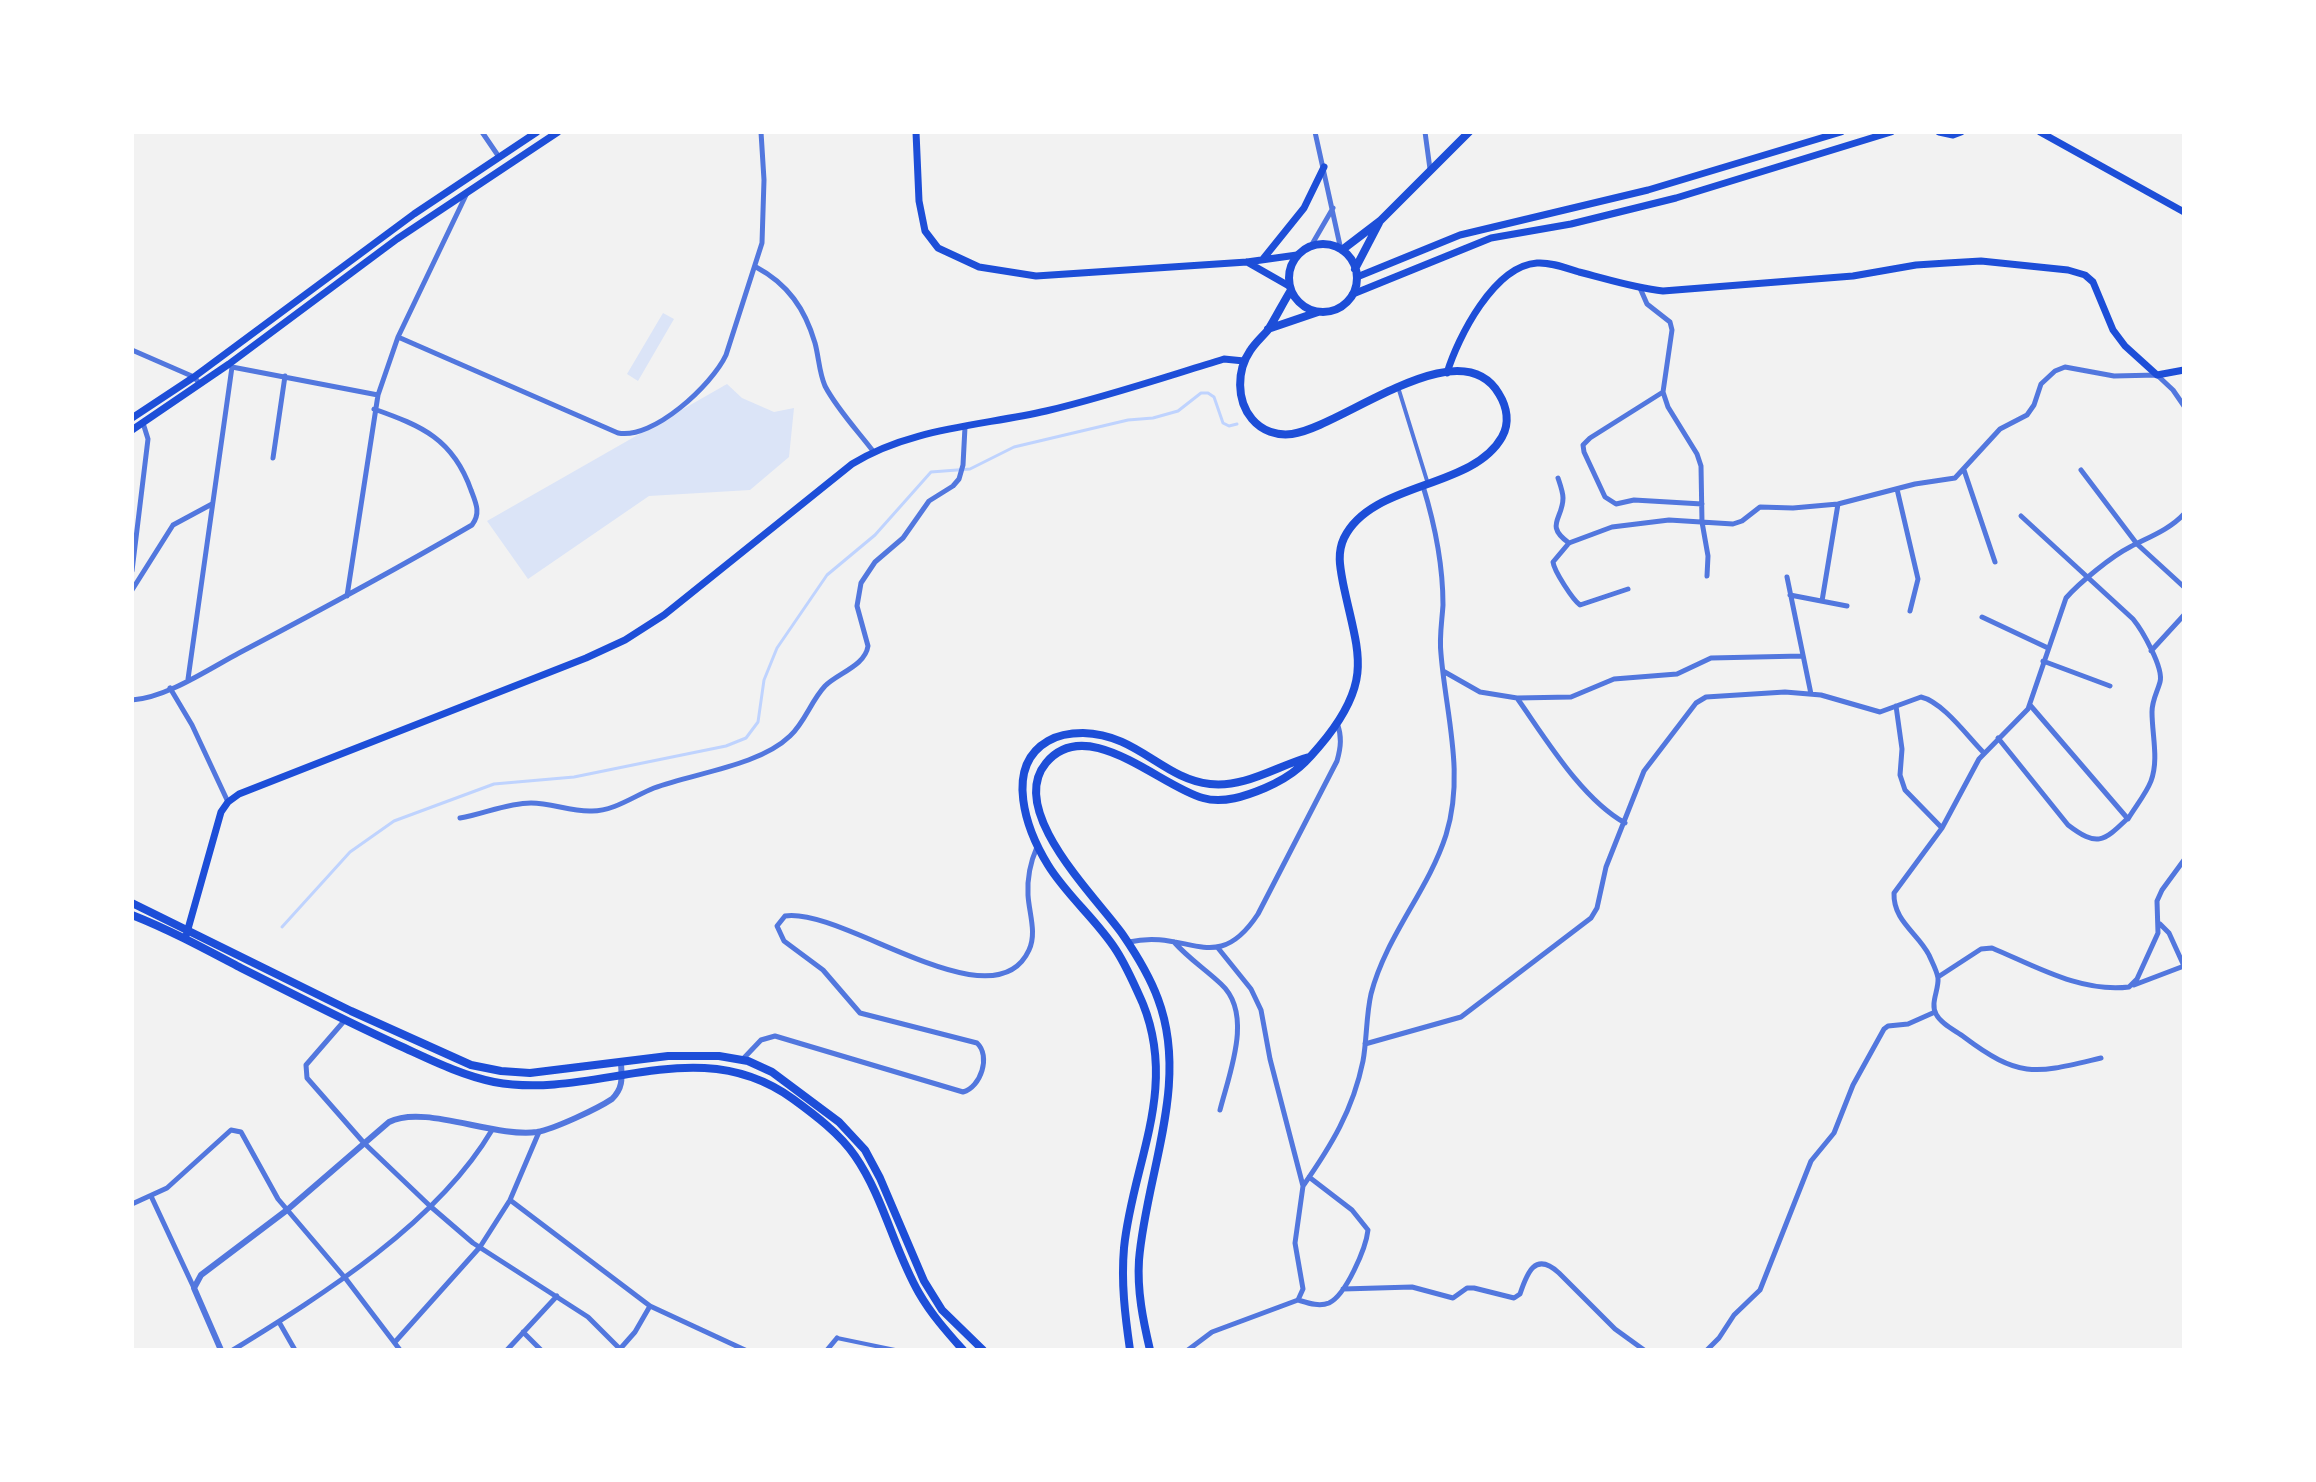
<!DOCTYPE html>
<style>
body{margin:0}
#map{position:relative;width:2316px;height:1482px;overflow:hidden;background:#f2f2f2;font-family:"Crimson Pro",serif}
canvas{display:block}
.frame{position:absolute;inset:0;border:134px solid #fff;pointer-events:none}
</style>
<div id="map">
<canvas width="2316" height="1482"></canvas>
<div class="frame"></div>
</div>
<script>
const g = document.querySelector('canvas').getContext('2d');
g.lineJoin = 'round';
function fillPath(path, color) {
  g.fillStyle = color;
  g.fill(path, 'evenodd');
}
function trace(path, color, width, dash) {
  g.strokeStyle = color;
  g.lineWidth = width;
  g.lineCap = dash ? 'butt' : 'round';
  g.setLineDash(dash || []);
  g.stroke(path);
}
const green = new Path2D(`
 M663,313L674,319L638,381L627,374Z
 M727,384L742,398L774,412L794,408L789,457L750,490L649,496L528,579L487,521Z`);
const stream = new Path2D(`
 M282,927L350,852L394,821L494,784L574,777L726,746L746,738L758,722L764,680L777,648L827,575L875,535L931,472L970,469L1014,447L1128,420L1153,418L1178,411L1201,393H1208L1214,397L1223,423L1229,426L1237,424`);
const pedestrian = new Path2D(`
 M1398,387L1428,484
 M837,1338L895,1350`);
const minor = new Path2D(`
 M482,132L499,157
 M1315,132L1341,250
 M1425,132L1430,169
 M1311,246L1333,208
 M756,267C788,284 805,309 815,343C819,358 819,372 825,386C837,409 857,430 873,451
 M1640,288L1647,304L1670,322L1672,330L1663,392L1668,407L1697,454L1701,466L1702,522L1708,556L1707,576
 M398,337L618,433C653,440 712,385 726,355L762,243L764,180L761,132
 M132,350L194,377L200,384
 M232,367L378,395
 M1663,392L1590,438L1583,445L1584,452L1605,497L1616,504L1634,500L1702,504
 M273,458L285,376
 M1964,470L1995,562
 M2081,470L2137,544L2184,587
 M1558,478C1560,484 1563,492 1563,498C1563,519 1544,525 1569,543
 M1897,489L1918,579L1910,611
 M2021,516L2133,619C2142,630 2164,668 2160,682C2157,693 2152,700 2152,712C2152,735 2159,759 2151,781C2146,794 2135,807 2128,819L2030,705
 M132,571L148,439L143,423
 M1787,577L1811,694
 M1628,589L1580,605C1573,600 1554,571 1553,562L1569,543L1612,527L1669,520L1733,524L1742,521L1760,507L1793,508L1838,504L1915,484L1955,478L2000,429L2027,415L2034,405L2041,384L2055,371L2065,367L2114,376L2157,375L2173,390L2184,406
 M132,590L173,525L212,504
 M1790,595L1847,606
 M347,596L378,395L398,337L467,193
 M1822,601L1838,504
 M1982,617L2048,648
 M2151,651L2184,615
 M2043,661L2110,686
 M1443,671L1480,692L1517,698C1546,739 1581,798 1625,823
 M188,679L232,367L229,364
 M170,688L192,725L228,802
 M1517,698L1571,697L1614,679L1677,674L1711,658L1802,656
 M132,700C166,698 209,669 239,653C317,612 395,570 472,525C481,513 476,503 471,490C453,439 422,426 374,409
 M1896,706L1902,749L1900,775L1905,790L1942,828
 M1998,738L2068,825C2097,847 2103,842 2127,819
 M460,818C484,814 507,803 531,803C552,803 571,812 592,811C614,811 634,796 654,788C694,773 759,766 790,736C805,722 811,701 825,686C838,673 865,666 868,646L857,606L861,583L875,562L903,538L929,501L953,486L959,479L963,465L965,427
 M2160,924L2169,933L2184,966
 M1129,942C1188,928 1216,978 1258,914L1337,761C1341,747 1342,736 1337,723
 M1174,942C1188,958 1205,969 1221,984C1254,1014 1229,1074 1220,1110
 M1938,977L1981,949L1992,948C2035,966 2081,993 2129,987L2137,979L2158,933L2157,901L2162,890L2184,860
 M2134,985L2184,966
 M345,1020L306,1065L307,1078L364,1143L430,1206L473,1243L588,1317L621,1350
 M1365,1044L1461,1017L1591,918L1597,908L1606,867L1644,771L1696,703L1706,697L1785,692L1821,695L1880,712L1921,697C1943,702 1968,737 1984,753
 M2101,1058C2037,1073 2021,1080 1964,1037C1956,1031 1941,1024 1936,1014C1930,1003 1939,990 1938,978C1937,971 1932,962 1929,955C1918,933 1893,921 1894,893L1942,828L1979,759L2028,709L2066,598C2079,583 2112,556 2130,547C2149,537 2169,530 2184,514
 M742,1060L761,1040L775,1036L963,1092C981,1087 991,1056 977,1043L860,1013L823,970L784,941L777,926L785,916C843,907 994,1027 1029,950C1037,933 1029,913 1028,895C1027,878 1030,863 1037,847
 M1303,1186C1331,1146 1353,1110 1363,1061C1367,1039 1366,1016 1371,994C1386,936 1428,891 1446,835C1465,774 1446,715 1441,654C1439,638 1442,621 1443,605C1443,564 1435,525 1423,486
 M151,1196L194,1288
 M510,1200L650,1306L745,1350
 M132,1204L167,1188L231,1130L241,1132L278,1199L346,1279L400,1350
 M1343,1289L1412,1287L1453,1298L1467,1288H1474L1514,1298L1520,1294C1527,1273 1535,1251 1559,1273L1615,1329L1644,1350
 M1298,1300C1308,1303 1319,1307 1329,1303C1346,1295 1366,1248 1368,1230L1352,1210L1309,1177
 M279,1322L295,1350
 M523,1332L541,1350
 M395,1342L480,1247L510,1200L539,1132
 M620,1349L635,1332L650,1306
 M233,1350C324,1294 437,1223 492,1130
 M507,1350L557,1296
 M827,1350L837,1338
 M1188,1350L1212,1332L1298,1300L1303,1289L1295,1243L1303,1186L1270,1059L1261,1010L1251,989L1218,948
 M1707,1350L1719,1338L1734,1315L1760,1290L1811,1161L1834,1133L1853,1085L1884,1029L1888,1026L1908,1024L1935,1012`);
const tertiary = new Path2D(`
 M221,1350L194,1288L201,1275L287,1210L389,1122C424,1104 494,1138 537,1132C554,1129 597,1109 612,1099C623,1088 622,1079 621,1063`);
const secondary = new Path2D(`
 M916,132L919,201L925,231L938,248L979,267L1036,276L1247,262L1297,255
 M1939,132L1953,135L1961,132
 M2040,132L2184,212
 M1263,259L1304,208L1324,167
 M1247,262L1289,286
 M1357,277L1460,235L1648,190L1841,132
 M1353,294L1491,238L1571,224L1676,198L1891,132
 M1447,373C1458,337 1494,266 1537,263C1551,262 1566,268 1579,272C1607,279 1634,288 1663,291L1853,276L1916,265L1947,263L1981,261L2068,270L2085,275L2093,282L2113,330L2125,346L2157,375L2184,370
 M132,418L194,377L414,214L537,132
 M132,430L229,364L397,239L558,132
 M186,936L221,812L228,802L239,794L586,658L625,640L664,615L852,464C910,428 980,426 1046,411C1106,397 1165,377 1224,359L1244,361`);
const primary = new Path2D(`
 M1289 278a34 34 0 1 1 68 0a34 34 0 1 1-68 0Z
 M1342,250L1380,221L1469,132
 M1355,269L1379,223
 M1268,329L1318,312
 M132,903L351,1011L471,1065L501,1071L530,1073L668,1056H719L748,1061L772,1072L839,1122L865,1150L880,1178L924,1281L942,1310L983,1350
 M132,915C170,930 205,949 241,968C293,994 345,1021 398,1045C429,1059 460,1075 494,1082C597,1101 697,1029 793,1099C815,1115 840,1134 855,1156C884,1198 894,1250 919,1293C931,1314 947,1332 963,1350
 M1130,1350C1125,1315 1121,1283 1124,1248C1132,1165 1178,1091 1143,1004C1135,986 1127,967 1116,950C1097,920 1067,896 1048,865C1027,831 1003,767 1048,741C1058,735 1072,733 1083,733C1137,734 1163,779 1210,784C1245,788 1277,766 1309,757
 M1150,1350C1143,1320 1137,1291 1139,1260C1146,1174 1190,1084 1158,999C1150,977 1136,954 1123,935C1097,898 1006,811 1046,763C1087,713 1161,787 1203,798C1223,804 1246,796 1265,788C1295,775 1307,762 1327,737C1374,677 1357,651 1343,583C1340,567 1337,553 1344,538C1372,481 1472,490 1502,437C1510,423 1507,407 1499,394C1460,327 1342,427 1292,434C1277,436 1262,431 1252,419C1236,400 1237,370 1250,351C1255,343 1262,337 1268,330C1276,317 1283,303 1291,290`);
fillPath(green, '#dbe4f7');
trace(stream, '#bfd3fe', 3);
trace(pedestrian, '#5277de', 4);
trace(minor, '#5277de', 5);
trace(tertiary, '#5277de', 6);
trace(secondary, '#1d4ed8', 7);
trace(primary, '#1d4ed8', 8);
</script>
